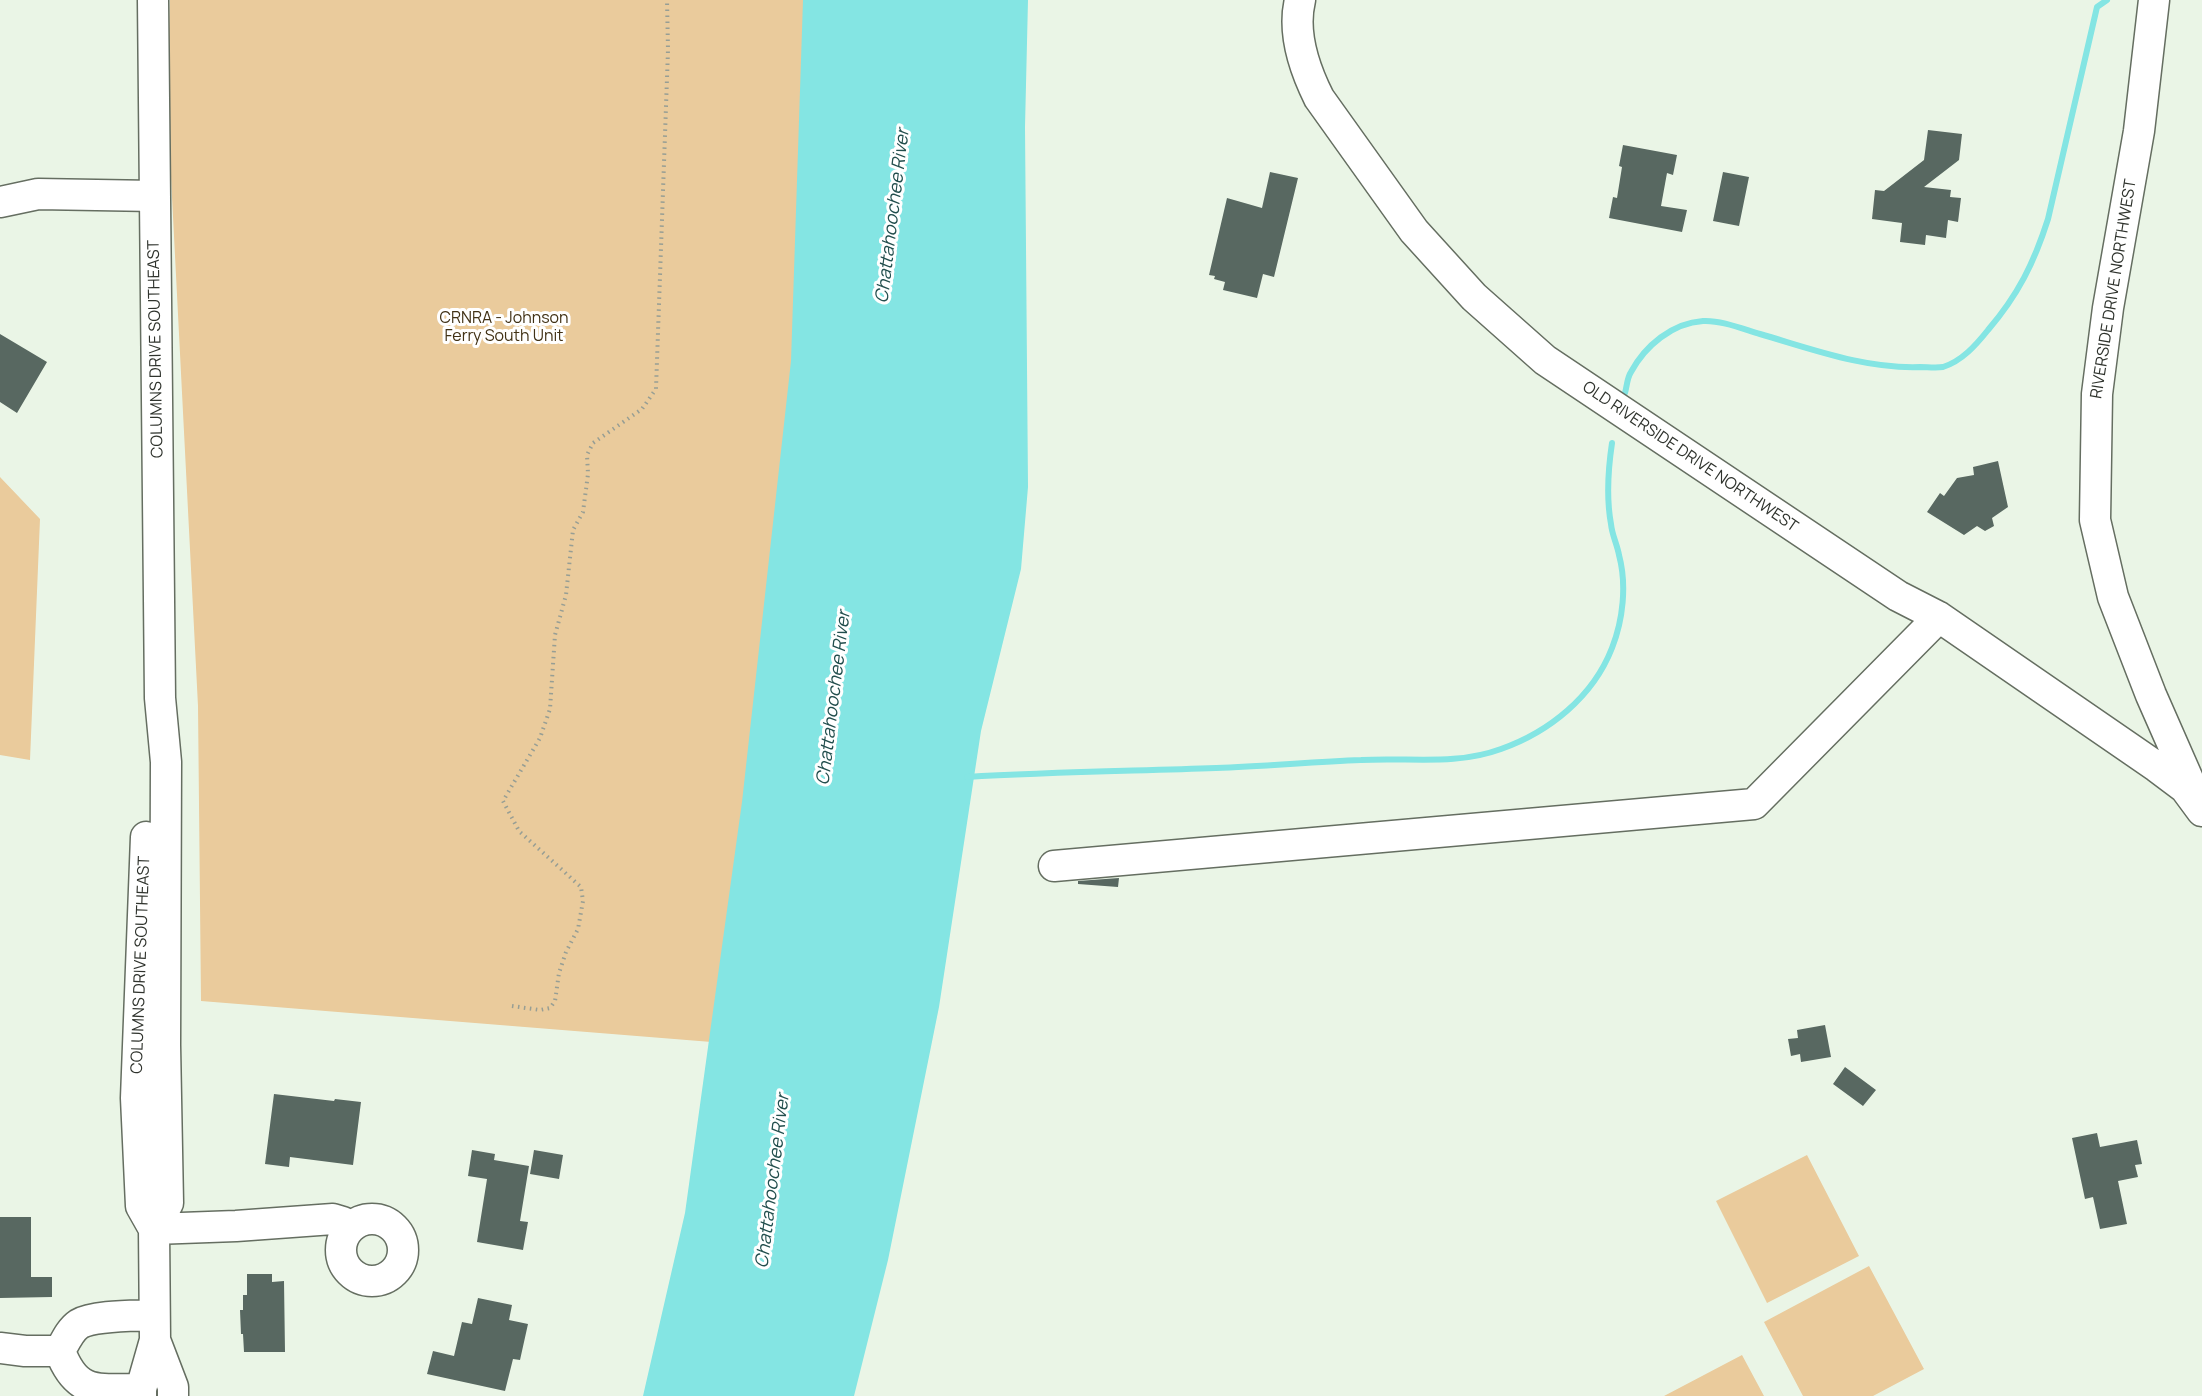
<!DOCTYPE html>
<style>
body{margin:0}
canvas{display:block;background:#eaf5e6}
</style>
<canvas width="2202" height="1396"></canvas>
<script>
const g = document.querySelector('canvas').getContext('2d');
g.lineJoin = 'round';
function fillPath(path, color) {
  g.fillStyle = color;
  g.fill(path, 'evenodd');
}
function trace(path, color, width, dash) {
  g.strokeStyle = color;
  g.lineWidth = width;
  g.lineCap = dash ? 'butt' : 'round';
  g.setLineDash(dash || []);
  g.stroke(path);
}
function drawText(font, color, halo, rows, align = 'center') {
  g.font = font + ' Manrope,sans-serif';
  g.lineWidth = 6;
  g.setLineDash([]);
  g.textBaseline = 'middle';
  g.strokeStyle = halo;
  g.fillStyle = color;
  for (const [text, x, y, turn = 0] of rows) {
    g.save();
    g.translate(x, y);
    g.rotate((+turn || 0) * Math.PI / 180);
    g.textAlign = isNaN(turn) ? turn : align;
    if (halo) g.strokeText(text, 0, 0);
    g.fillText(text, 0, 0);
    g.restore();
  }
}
const green = new Path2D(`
 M170,0H838L724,1043L201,1001L198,706L167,99Z
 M0,477L40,519L30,760L0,755Z
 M1807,1155L1859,1256L1767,1303L1716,1201Z
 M1869,1266L1924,1369L1873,1396H1803L1764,1322Z
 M1742,1355L1764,1396H1664Z`);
const water = new Path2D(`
 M803,0H1028L1025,127L1028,487L1021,569L981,731L939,1007L888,1260L854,1396H643L685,1213L742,802L791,361Z`);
const stream = new Path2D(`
 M1625,393C1627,386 1627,378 1631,372C1645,346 1672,323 1703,321C1721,320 1743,329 1760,334C1812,349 1865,369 1920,367C1927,367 1936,368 1943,367C1962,361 1976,345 1988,330C2018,295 2034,263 2048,219L2097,7L2107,0
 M967,777C1050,772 1133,771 1216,768C1265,766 1313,762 1361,760C1408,757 1455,766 1501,749C1549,732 1593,697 1612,648C1623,620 1627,585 1619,555C1617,544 1612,535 1611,524C1606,497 1608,470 1612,443`);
const building = new Path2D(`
 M1928,130L1962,134L1959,160L1924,187L1951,190L1950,197L1961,198L1958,222L1948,220L1946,238L1926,235L1925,245L1900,242L1902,223L1872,219L1875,190L1884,191L1924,160Z
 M1623,145L1677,155L1673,175L1667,173L1661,206L1687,210L1682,232L1609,218L1613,197L1617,198L1622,167L1619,166Z
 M1270,172L1298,178L1274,277L1263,274L1257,298L1223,290L1225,282L1214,279L1215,276L1209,275L1227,198L1262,208Z
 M1723,172L1749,177L1739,226L1713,221Z
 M0,334L47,362L17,413L0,402Z
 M1998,461L2008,507L1992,518L1994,526L1985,531L1977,526L1964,535L1927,512L1940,493L1944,496L1957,478L1974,475L1973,467Z
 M1119,878L1118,887L1078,884V881Z
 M1825,1025L1831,1057L1801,1062L1800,1054L1791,1056L1788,1039L1798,1038L1797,1030Z
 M1845,1067L1876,1090L1863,1106L1833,1084Z
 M274,1094L334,1101L335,1099L361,1102L353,1165L290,1157L289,1167L265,1164Z
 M2097,1133L2100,1147L2137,1140L2142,1164L2135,1165L2138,1177L2118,1181L2127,1224L2100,1229L2093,1197L2085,1199L2072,1138Z
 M472,1150L495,1154L494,1160L529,1166L520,1221L528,1222L523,1250L477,1242L487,1179L468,1176Z
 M534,1150L563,1155L559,1179L530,1174Z
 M0,1217H31V1277H52V1297L0,1298Z
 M247,1274H272V1282L284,1281L285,1352H244L243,1334H241L240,1310H243V1295H247Z
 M478,1298L512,1305L509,1320L528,1324L520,1360L513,1359L505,1391L427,1374L433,1351L454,1356L462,1322L472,1324Z`);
const path = new Path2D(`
 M512,1006L540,1010L550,1008L555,1001L559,973L566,952L578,929L583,901L581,887L519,831L503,801L540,738L550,709L555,635L566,595L573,530L583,512L588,474L587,455L593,443L642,409L656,389L668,50L667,0`);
const minor = new Path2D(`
 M153,0L160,698L166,762L165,1045L168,1203L154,1229L155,1340
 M1300,0C1292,33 1304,68 1319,98L1414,231L1474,297L1545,360L1898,596L1939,617L2157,767L2185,788L2202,811
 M2154,0L2139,131L2108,308L2097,394L2095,520L2113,597L2151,695L2195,795
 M0,202L38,194L155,196
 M146,837L136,1098L141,1206L154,1229
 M1054,866L1754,804L1939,617
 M341 1250a31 31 0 1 1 62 0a31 31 0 1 1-62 0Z
 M154,1229L236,1226L333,1219L343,1222L350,1228
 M0,1348L25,1351H60
 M141,1389C98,1389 77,1396 60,1351C65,1342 70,1330 79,1324C94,1315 136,1316 154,1315
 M141,1396V1389L155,1340L173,1387V1396`);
const streetNames = [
 ["RIVERSIDE DRIVE NORTHWEST",2114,289,-81],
 ["COLUMNS DRIVE SOUTHEAST",156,349,-91],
 ["OLD RIVERSIDE DRIVE NORTHWEST",1690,457,34],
 ["COLUMNS DRIVE SOUTHEAST",141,965,-88]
];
const parkNames = [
 ["CRNRA - Johnson",504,319],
 ["Ferry South Unit",504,337]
];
const waterNames = [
 ["Chattahoochee River",893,216,-83],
 ["Chattahoochee River",834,698,-83],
 ["Chattahoochee River",773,1181,-83]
];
fillPath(green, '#eacb9c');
fillPath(water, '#84e5e3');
trace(stream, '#84e5e3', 6);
fillPath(building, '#586861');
trace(minor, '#656e61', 33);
trace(path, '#979e94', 4, [1.5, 4.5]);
trace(minor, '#fff', 30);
drawText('16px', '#2f332d', '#fff', streetNames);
drawText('16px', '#413115', '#fff', parkNames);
drawText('italic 18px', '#224e4d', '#fff', waterNames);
</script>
